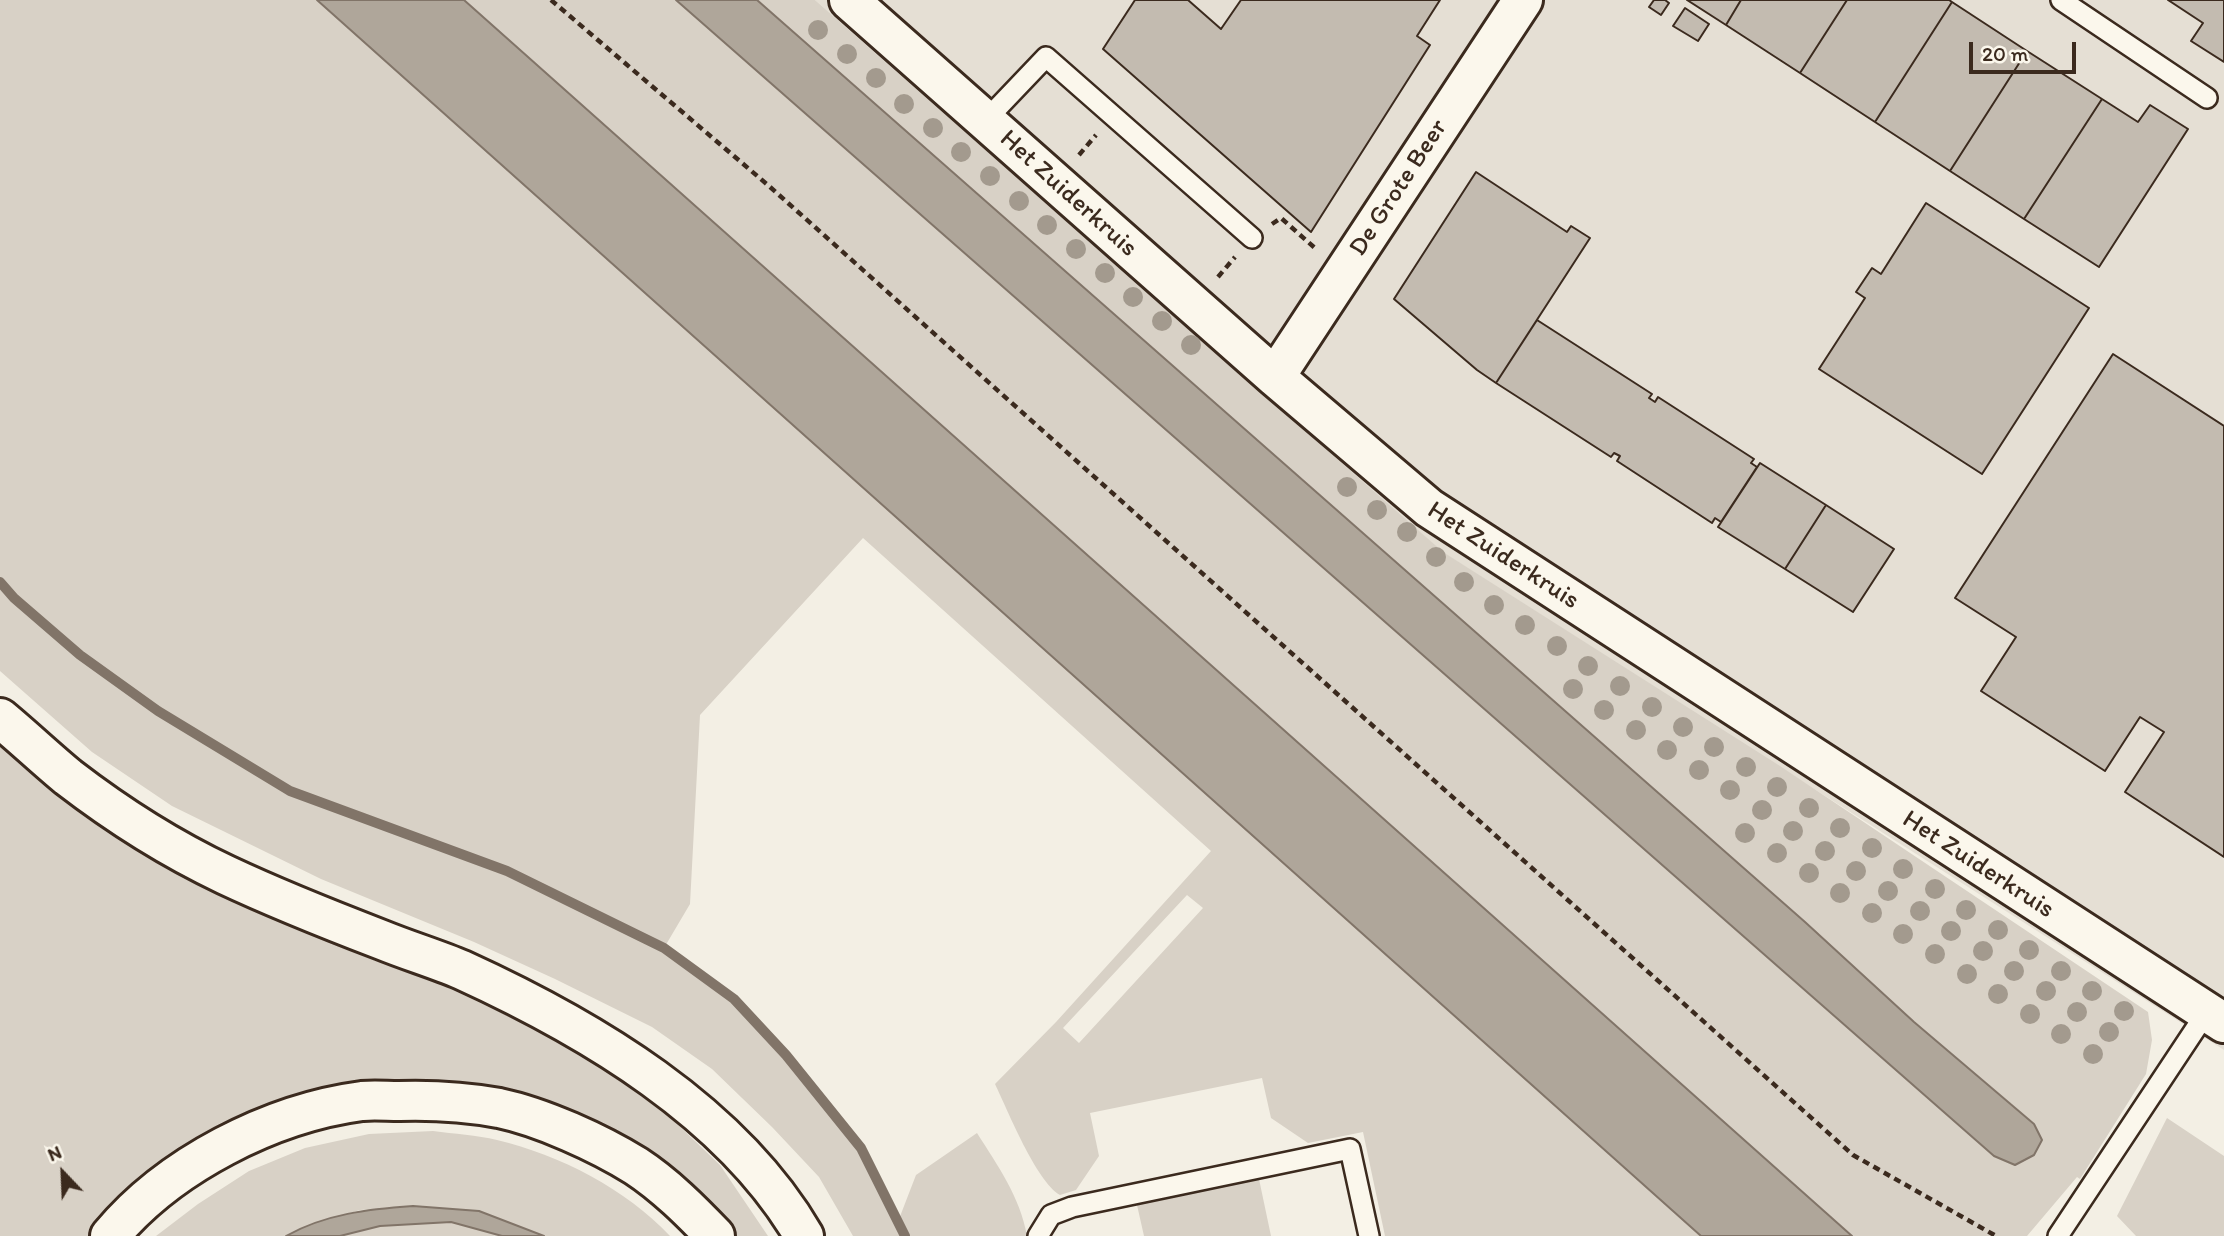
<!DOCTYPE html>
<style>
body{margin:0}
#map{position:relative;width:2224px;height:1236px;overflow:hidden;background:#f3efe4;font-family:Itim,sans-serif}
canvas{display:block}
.north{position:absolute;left:28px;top:1138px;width:70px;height:70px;-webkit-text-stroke:5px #fbf7ec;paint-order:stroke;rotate:337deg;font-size:19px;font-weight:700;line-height:28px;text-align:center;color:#3b2a1e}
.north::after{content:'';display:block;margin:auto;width:24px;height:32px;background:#3b2a1e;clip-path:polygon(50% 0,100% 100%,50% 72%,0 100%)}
.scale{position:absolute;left:1969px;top:42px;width:107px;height:32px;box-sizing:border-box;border:4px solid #3b2a1e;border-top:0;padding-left:9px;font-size:21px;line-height:24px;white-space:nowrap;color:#3b2a1e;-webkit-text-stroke:5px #fbf7ec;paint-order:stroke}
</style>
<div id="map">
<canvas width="2224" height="1236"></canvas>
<div class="north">N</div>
<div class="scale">20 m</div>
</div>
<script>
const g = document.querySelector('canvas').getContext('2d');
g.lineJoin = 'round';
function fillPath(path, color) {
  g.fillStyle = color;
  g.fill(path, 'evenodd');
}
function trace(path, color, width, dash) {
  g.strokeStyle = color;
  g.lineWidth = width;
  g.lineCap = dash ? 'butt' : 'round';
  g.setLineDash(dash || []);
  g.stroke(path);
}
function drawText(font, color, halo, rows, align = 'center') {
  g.font = font + ' Itim,sans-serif';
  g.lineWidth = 6;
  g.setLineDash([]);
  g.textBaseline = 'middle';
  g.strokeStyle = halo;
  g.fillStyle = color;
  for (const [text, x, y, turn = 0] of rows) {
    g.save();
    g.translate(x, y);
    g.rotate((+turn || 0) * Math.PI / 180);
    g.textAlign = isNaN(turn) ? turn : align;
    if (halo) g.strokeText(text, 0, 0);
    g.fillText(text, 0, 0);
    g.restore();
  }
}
const built = new Path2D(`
 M815,0H2224V1050L1442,552Z`);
const green = new Path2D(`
 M0,0H317L1701,1236H1385L1363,1132L1308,1143L1271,1118L1262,1078L1090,1113L1099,1156L1076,1190L1060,1195C1036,1181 1008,1111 995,1084L1056,1022L1211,851L863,538L700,715L690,904L664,948L734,999L786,1055L861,1148L899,1219L916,1175L977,1133C998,1166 1020,1197 1027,1236H853L819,1177L772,1127L712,1069L652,1027L555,979L474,942L321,879L172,806L92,752L0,671ZM1187,895L1203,908L1079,1043L1063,1028Z
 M464,0H676L1994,1156L2042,1140L2034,1123L1914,1022L1805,922L757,0H815L1443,552L1780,766L2148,1012L2152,1040L2146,1074L2080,1179L2077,1177L2027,1236H1852Z
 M0,736L379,955L529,1026L616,1073L670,1117L720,1165L768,1236H737L691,1191L645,1153L360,1089L118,1206L91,1236H0Z
 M2167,1118L2224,1156V1236H2136L2117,1216Z
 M433,1131C454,1134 477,1135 497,1140C560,1155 626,1189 670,1236H544L479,1211L413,1206L360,1210L326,1220L286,1236H156L198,1204L249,1171L305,1148L369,1134Z
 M1259,1179L1271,1236H1144L1137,1205Z
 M451,1222L502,1236H340L380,1226Z`);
const water = new Path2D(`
 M317,0H464L1852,1236H1701Z
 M676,0H757L1805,922L1914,1022L2034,1124L2042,1140L2034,1155L2015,1165L1994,1156Z
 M413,1206L479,1211L544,1236H502L451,1222L380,1226L340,1236H286C325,1214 369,1209 413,1206Z`);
const stream = new Path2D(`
 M0,582L14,598L80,655L158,711L290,791L507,871L664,948L734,999L786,1055L861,1148L905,1236`);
const building = new Path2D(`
 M1135,0H1188L1221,29L1241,0H1440L1417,36L1430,45L1311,232L1103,49Z
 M1654,0H1665L1669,3L1661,15L1649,7Z
 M1687,0H1741L1726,25Z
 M1741,0H1847L1800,73L1726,25Z
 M1847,0H1949L1952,2L1875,122L1800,73Z
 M2168,0H2224V62L2191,41L2203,23Z
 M1952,2L2027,51L1950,171L1875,122Z
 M1685,8L1709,24L1698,41L1673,26Z
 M2027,51L2102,99L2024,219L1950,171Z
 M2102,99L2138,122L2150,105L2188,129L2099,267L2024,219Z
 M1476,172L1567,232L1571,226L1590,238L1496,383L1477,370L1394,299Z
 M1926,203L2089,308L1982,474L1819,369L1865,298L1856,292L1872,268L1881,274Z
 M1537,320L1652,394L1649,398L1655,402L1658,397L1754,459L1751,463L1757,467L1721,522L1715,518L1712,523L1617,461L1620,456L1614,453L1611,457L1496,383Z
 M2113,354L2224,426V857L2125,792L2164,732L2140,717L2105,771L1981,691L2016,637L1955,598Z
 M1760,463L1826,505L1785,569L1718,527Z
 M1826,505L1894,549L1853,612L1785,569Z`);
const path = new Path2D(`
 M551,0L769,186L1853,1155L1996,1236
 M1079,155L1096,135
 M1272,224L1281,218L1316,249
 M1218,277L1235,257`);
const service = new Path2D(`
 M2061,0L2207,98
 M985,121L1046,57L1252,238
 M1038,1236L1051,1215L1072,1207L1350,1149L1369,1236
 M2058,1236L2206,1013`);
const minor = new Path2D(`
 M849,0L1275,377L1429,508L2224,1023
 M1275,377L1523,0`);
const motorway = new Path2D(`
 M0,718C23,737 45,758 68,777C116,814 171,849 226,875C277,899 330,920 382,940C409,951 436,959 462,970C589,1028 732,1112 804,1236
 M110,1236C169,1165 271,1113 362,1101C374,1100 387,1101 399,1101C432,1100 466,1102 499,1108C542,1117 599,1143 636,1166C665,1185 691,1211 715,1236`);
const trees = [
 [818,30],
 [847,54],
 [876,78],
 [904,104],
 [933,128],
 [961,152],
 [990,176],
 [1019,201],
 [1047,225],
 [1076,249],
 [1105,273],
 [1133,297],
 [1162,321],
 [1191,345],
 [1347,487],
 [1377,510],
 [1407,532],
 [1436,557],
 [1464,582],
 [1494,605],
 [1525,625],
 [1557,646],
 [1588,666],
 [1620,686],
 [1573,689],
 [1652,707],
 [1604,710],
 [1683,727],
 [1636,730],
 [1714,747],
 [1667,750],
 [1746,767],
 [1699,770],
 [1777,787],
 [1730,790],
 [1809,808],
 [1762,810],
 [1840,828],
 [1793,831],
 [1745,833],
 [1872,848],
 [1825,851],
 [1777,853],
 [1903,869],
 [1856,871],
 [1809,873],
 [1935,889],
 [1888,891],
 [1840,893],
 [1966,910],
 [1920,911],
 [1872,913],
 [1998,930],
 [1951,931],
 [1903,934],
 [2029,950],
 [1983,951],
 [1935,954],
 [2014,971],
 [2061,971],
 [1967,974],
 [2046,991],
 [2092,991],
 [1998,994],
 [2124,1011],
 [2077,1012],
 [2030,1014],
 [2109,1032],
 [2061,1034],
 [2093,1054]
];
const streetNames = [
 ["De Grote Beer",1399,188,-57],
 ["Het Zuiderkruis",1068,194,42],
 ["Het Zuiderkruis",1503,556,33],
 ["Het Zuiderkruis",1978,865,33]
];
fillPath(built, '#e5dfd4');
fillPath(green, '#d8d1c6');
fillPath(water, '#afa69a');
trace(water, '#817468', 2);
trace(stream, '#817468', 10);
fillPath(building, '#c3bbb0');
trace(building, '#3b2a1e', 2);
trace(service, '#3b2a1e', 24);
trace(minor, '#3b2a1e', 44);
trace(motorway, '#3b2a1e', 44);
trace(path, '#3b2a1e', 4.5, [7, 5]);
trace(service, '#fbf7ec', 19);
trace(minor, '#fbf7ec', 38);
trace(motorway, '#fbf7ec', 38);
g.fillStyle = '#a39a8e';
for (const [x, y] of trees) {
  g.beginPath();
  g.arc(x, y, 10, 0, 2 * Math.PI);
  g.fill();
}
drawText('26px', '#3b2a1e', '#fbf7ec', streetNames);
</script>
